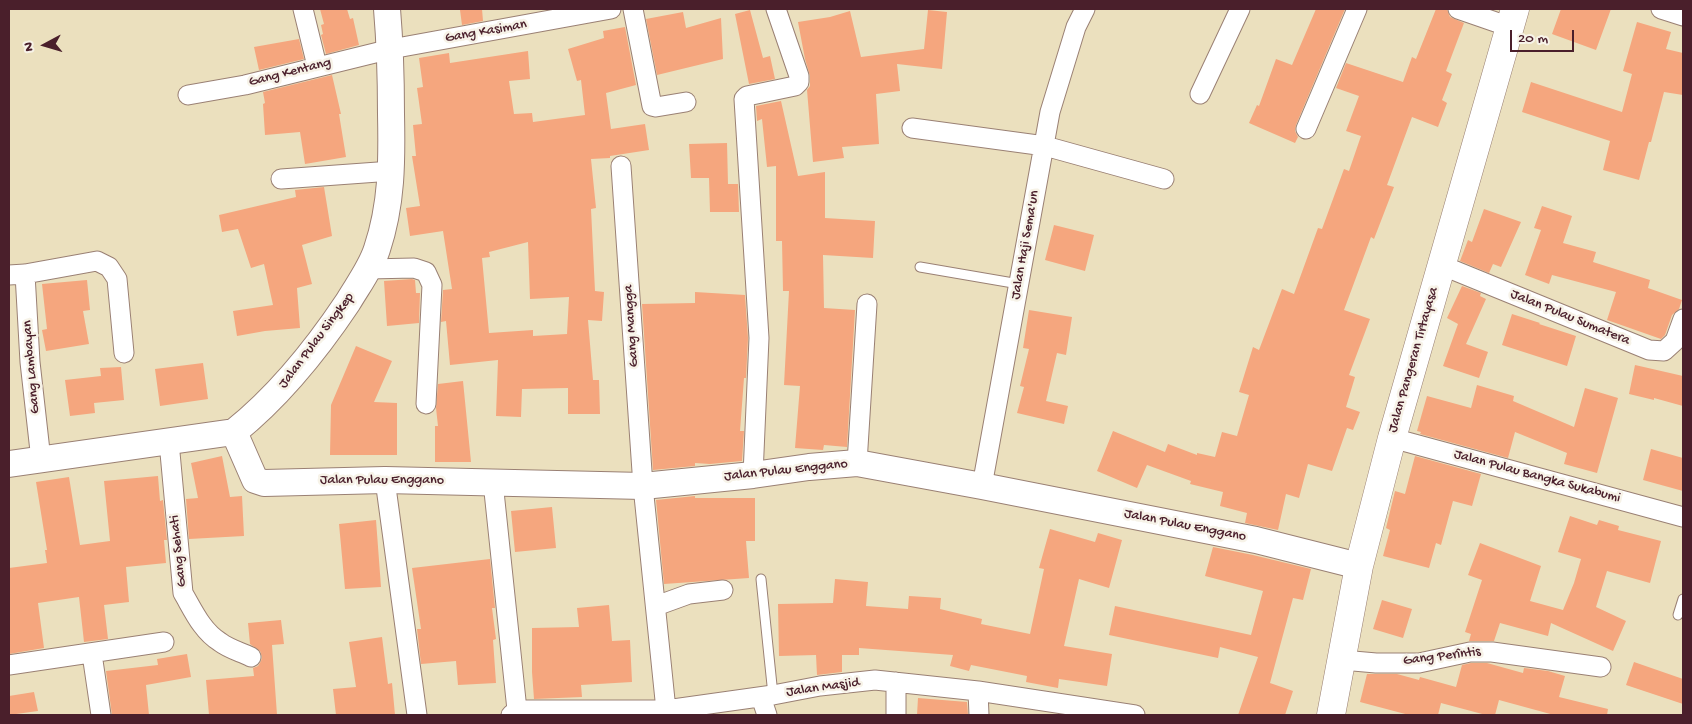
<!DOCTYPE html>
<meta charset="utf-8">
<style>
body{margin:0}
#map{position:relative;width:1692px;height:724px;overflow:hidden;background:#ebe0be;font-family:"Gochi Hand",sans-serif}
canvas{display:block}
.frame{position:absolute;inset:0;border:10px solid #4a1f2b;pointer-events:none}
.north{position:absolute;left:20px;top:20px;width:50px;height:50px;-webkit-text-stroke:4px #f7f3e8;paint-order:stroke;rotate:264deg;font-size:14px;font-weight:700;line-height:20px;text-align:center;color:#4a1f2b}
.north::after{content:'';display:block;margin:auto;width:18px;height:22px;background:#4a1f2b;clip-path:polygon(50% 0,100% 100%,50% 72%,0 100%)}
.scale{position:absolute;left:1510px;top:30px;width:64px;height:22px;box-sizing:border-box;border:2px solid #4a1f2b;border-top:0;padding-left:6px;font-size:15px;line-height:18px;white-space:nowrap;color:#4a1f2b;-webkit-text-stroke:4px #f7f3e8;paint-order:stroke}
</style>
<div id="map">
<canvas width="1692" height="724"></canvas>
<div class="frame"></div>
<div class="north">N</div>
<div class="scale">20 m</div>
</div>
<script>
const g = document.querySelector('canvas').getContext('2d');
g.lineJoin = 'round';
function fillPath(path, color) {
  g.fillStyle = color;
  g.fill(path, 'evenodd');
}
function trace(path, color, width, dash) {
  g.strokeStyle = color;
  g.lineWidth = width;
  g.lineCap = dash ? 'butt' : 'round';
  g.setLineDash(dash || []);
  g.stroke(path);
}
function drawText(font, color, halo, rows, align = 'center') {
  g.font = font + ' "Gochi Hand",sans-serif';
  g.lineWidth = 5;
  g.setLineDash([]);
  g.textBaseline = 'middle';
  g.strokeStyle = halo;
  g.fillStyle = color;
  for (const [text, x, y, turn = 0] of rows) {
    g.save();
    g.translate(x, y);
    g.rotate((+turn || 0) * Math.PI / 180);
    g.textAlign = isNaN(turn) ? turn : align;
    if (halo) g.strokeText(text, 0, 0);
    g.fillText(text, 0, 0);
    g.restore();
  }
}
const building = new Path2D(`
 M320,9H347L350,19L353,18L359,45L326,54L321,35L323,34L321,25L324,24Z
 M471,9H482L483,21L462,25L460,10Z
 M1316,9H1345L1296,125L1295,131L1298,137L1295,143L1249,123L1257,105L1259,106L1276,59L1292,65Z
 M1436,9H1447L1450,17L1464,23L1446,71L1452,74L1442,100L1447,103L1438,127L1412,117L1387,185L1394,187L1374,239L1371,237L1344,310L1370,319L1349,375L1355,377L1346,407L1360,412L1353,430L1347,428L1332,471L1308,464L1299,498L1286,494L1278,530L1245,523L1247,513L1220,506L1223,492L1190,484L1191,481L1147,465L1137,488L1097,471L1113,431L1165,452L1168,444L1197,455V453L1215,457L1222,432L1237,436L1249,395L1239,392L1253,347L1259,350L1282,289L1294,294L1318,228L1322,229L1344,169L1349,171L1361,136L1346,131L1359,96L1336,88L1346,63L1403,82L1412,57L1416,59Z
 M1561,9H1611L1596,50L1552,34Z
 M750,10L763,58L770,56L775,79L749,84L735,14Z
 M928,10L947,12L942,69L897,64L900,91L876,94L879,144L842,147L844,158L813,162L807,90L810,86V76L805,59L798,22L830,17L850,11L861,57L924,49Z
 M683,12L686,28L721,18L723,59L657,75L646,19Z
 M1637,22L1671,32L1666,49L1683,53V95L1664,92L1651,142H1649L1639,180L1603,170L1610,141L1522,112L1531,82L1622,112L1632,74L1623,71Z
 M625,27L636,85L606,93L611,129L645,124L649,150L610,156V158L591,159L596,208L591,209L595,291L604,292L602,321L588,320L593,380H599L600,414H568V388L522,389L521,417L496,416L498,360L450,365L446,321L441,322L443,290L452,289L443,231L410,236L406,208L420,206L412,156H416L413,125L422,124L417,88L423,87L419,58L449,53L450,63L528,51L530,79L509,81L514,114L532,113L533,122L585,115L581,80L577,81L568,49L604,38L603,31ZM528,242L530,299L569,297L567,334L533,336V330L489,333L482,258L490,257L489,252Z
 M299,39L304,59L259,70L254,47Z
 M332,75L341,114H339L346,157L305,164L300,132L265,135L263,104L265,103L263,92Z
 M781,101L798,176L825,172V218L875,221L873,258L823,255L824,308L855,310L847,447L824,445L823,450L795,448L800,386L784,385L789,291H783L782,241H776V166L767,167L762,119L757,121L756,106Z
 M727,143L728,184H738L739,212H710L709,178H691L689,144Z
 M324,187L332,236L302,245L312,284L297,288L300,328L265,331L237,336L233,311L273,305L264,264L251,268L238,229L222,232L219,215L296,197L295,190Z
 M1542,206L1572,216L1563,243L1596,252L1593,262L1650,280L1648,288L1682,300L1679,309L1672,315L1665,335L1661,339L1607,320L1616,292L1552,275L1549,284L1525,275L1541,230L1534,228Z
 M1484,209L1521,222L1501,267L1493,264L1489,273L1460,261L1468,240L1472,242Z
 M1054,225L1094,235L1085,271L1045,260Z
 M412,279L415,280L416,293H420L419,323L387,326L384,281Z
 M87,280L90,310L83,311L89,344L46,351L42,330L47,329L42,284Z
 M1462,286L1481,293L1480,296L1486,299L1466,344L1488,352L1479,378L1443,366L1458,324L1447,318Z
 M695,292L745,295L748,338L746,378H744L740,431H744L742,461L710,464L695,463V466L653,470L642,304L695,303Z
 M1029,310L1072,317L1066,355L1057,353L1046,401L1068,406L1064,424L1017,413L1024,387L1020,386L1029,349L1023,348Z
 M1512,314L1540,323L1539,324L1576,336L1567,366L1502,345Z
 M356,346L392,361L374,402L397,403V455H330L331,405Z
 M203,363L208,399L160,406L155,369Z
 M1635,365L1683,376V406L1654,398V400L1629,394Z
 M121,367L124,400L94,403L95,413L70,416L65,380L101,376L100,368Z
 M463,381L471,462H435V426H438L436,408L438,384Z
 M1477,385L1514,396L1513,401L1574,427L1585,388L1618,398L1597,473L1564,464L1567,453L1515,432L1508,458L1420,434L1421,432L1417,431L1427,396L1471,408Z
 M1651,449L1683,458V491L1643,480Z
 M222,456L230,497L242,496L244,536L189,539L186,499L198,498L191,463Z
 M1415,456L1481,474L1472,506L1453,501L1441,545L1436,543L1429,568L1383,556L1390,530L1386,528L1395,491L1405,494Z
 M158,476L160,501L163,500L167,540H164L166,563L126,567L129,602L104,605L108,639L84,642L79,597L38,603L44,648L9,654V568L47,563L45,550H47L36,482L69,477L80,545L110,541L104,481Z
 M695,496V498H755V541H746L749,578L664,584L656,500Z
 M552,507L556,548L515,552L511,511Z
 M1570,516L1597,525L1599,520L1619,526L1618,530L1661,541L1650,583L1607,571L1596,607L1626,621L1613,651L1551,623L1548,636L1500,623L1494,641H1469L1471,634L1465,632L1482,580L1468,575L1480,543L1541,566L1530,601L1563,610L1574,583L1581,559L1558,552Z
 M376,520L381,587L345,589L339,524Z
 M1050,529L1095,542L1098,533L1122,540L1109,588L1079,579L1064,646L1112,654L1107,686L1059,679L1058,688L1026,682L1027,676L971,665L969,671L950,666L953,655L859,648V655H842V672L817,675L816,655L779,656L778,604L833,603L835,579L868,582L866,606L908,609L909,596L941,598L940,609L982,619L981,624L1030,634L1044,569L1039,568Z
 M1213,547L1253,555L1311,569L1303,600L1293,598L1270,683L1293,691L1285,715H1238L1258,657L1220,647L1218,658L1109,635L1115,606L1251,635L1263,591L1205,576Z
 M490,559L495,608H492L496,639L493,640L496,683L458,685L456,661L421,664L417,629H421L412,568Z
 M1382,600L1412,609L1403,638L1373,629Z
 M609,605L612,641L630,640L632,682L581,685L582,697L534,699L532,672V628L579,627L577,608Z
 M281,620L284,644L272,645L277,715H209L206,680L254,676L253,668L258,666L261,661L262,657L260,651L250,644L248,623Z
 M382,637L388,684L392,683L395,715H336L333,689L356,687L349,642Z
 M187,654L191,677L146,685L149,715H112L106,671L158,665L157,659Z
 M1634,662L1683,679V704L1626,685Z
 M1471,663H1487L1523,673L1524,668L1548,671L1565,676L1559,697L1608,709L1607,715H1554L1499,700L1495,715H1486L1441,703L1438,715H1409L1360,702L1367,674H1397L1419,680L1420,677L1456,687L1462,665Z
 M34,692L38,711L9,715V696Z
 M918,698L967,702L968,715H917Z`);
const lane = new Path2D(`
 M920,267L1019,284
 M761,579L773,695
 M1678,615L1683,599`);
const street = new Path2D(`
 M303,9L317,66
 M633,9L652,106L656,107L686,102
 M1458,9L1510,27
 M1661,9L1683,16
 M1200,94L1240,9
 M188,95L245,85L391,49L611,9
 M912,128L1045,146L1164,179
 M1306,129L1357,9
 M621,166L643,486L666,710
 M281,179L392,171
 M1441,265L1649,350L1664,351L1675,341L1683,319
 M368,269L414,268L426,272L432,285L426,404
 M25,274L30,362L41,460
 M9,275L25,274L97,261L109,267L117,279L124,353
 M1392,438L1683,517
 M169,442L183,593C193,610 202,631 220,642C229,649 241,652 251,657
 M857,463L867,304
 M753,475L759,338L744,99L747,96L795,86L799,82V76L776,9
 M385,480L417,715
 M493,482L517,710
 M982,486L1050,112L1076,27L1085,9
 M656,606L689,594L723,590
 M92,654L101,715
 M1342,660L1376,663H1419L1470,652H1492L1601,667
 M9,665L164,642
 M896,682V715
 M978,691L979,715
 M761,697L767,715
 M511,715L517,710H666L773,695L820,686L875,680L978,691L1135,715`);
const secondary = new Path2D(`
 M234,432L255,480L264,483L385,480L643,486L753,475L809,467L857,463L982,486L1256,540L1359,566
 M9,464L234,432C279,396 316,350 348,302C358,285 371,268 377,249C392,204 392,161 391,114C391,79 390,44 387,9`);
const primary = new Path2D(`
 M1331,715L1359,566L1392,438L1515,9`);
const streetNames = [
 ["Gang Kasiman",486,32,-10],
 ["Gang Kentang",290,73,-14],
 ["Jalan Haji Sema'un",1026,245,-80],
 ["Jalan Pulau Sumatera",1570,318,22],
 ["Gang Mangga",632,326,-94],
 ["Jalan Pulau Singkep",317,341,-53],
 ["Jalan Pangeran Tirtayasa",1414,360,-74],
 ["Gang Lambayan",32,367,-95],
 ["Jalan Pulau Enggano",786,471,-6],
 ["Jalan Pulau Bangka Sukabumi",1537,477,15],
 ["Jalan Pulau Enggano",382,481],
 ["Jalan Pulau Enggano",1185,526,11],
 ["Gang Sehati",179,551,-96],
 ["Gang Perîntis",1442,657,-7],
 ["Jalan Masjid",823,688,-8]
];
fillPath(building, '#f5a67e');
trace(lane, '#9a8074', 11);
trace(street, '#9a8074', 21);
trace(secondary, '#9a8074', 28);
trace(primary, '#9a8074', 29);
trace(lane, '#fff', 9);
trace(street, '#fff', 19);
trace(secondary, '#fff', 26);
trace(primary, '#fff', 28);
drawText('14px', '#4a1f2b', '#f7f3e8', streetNames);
</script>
